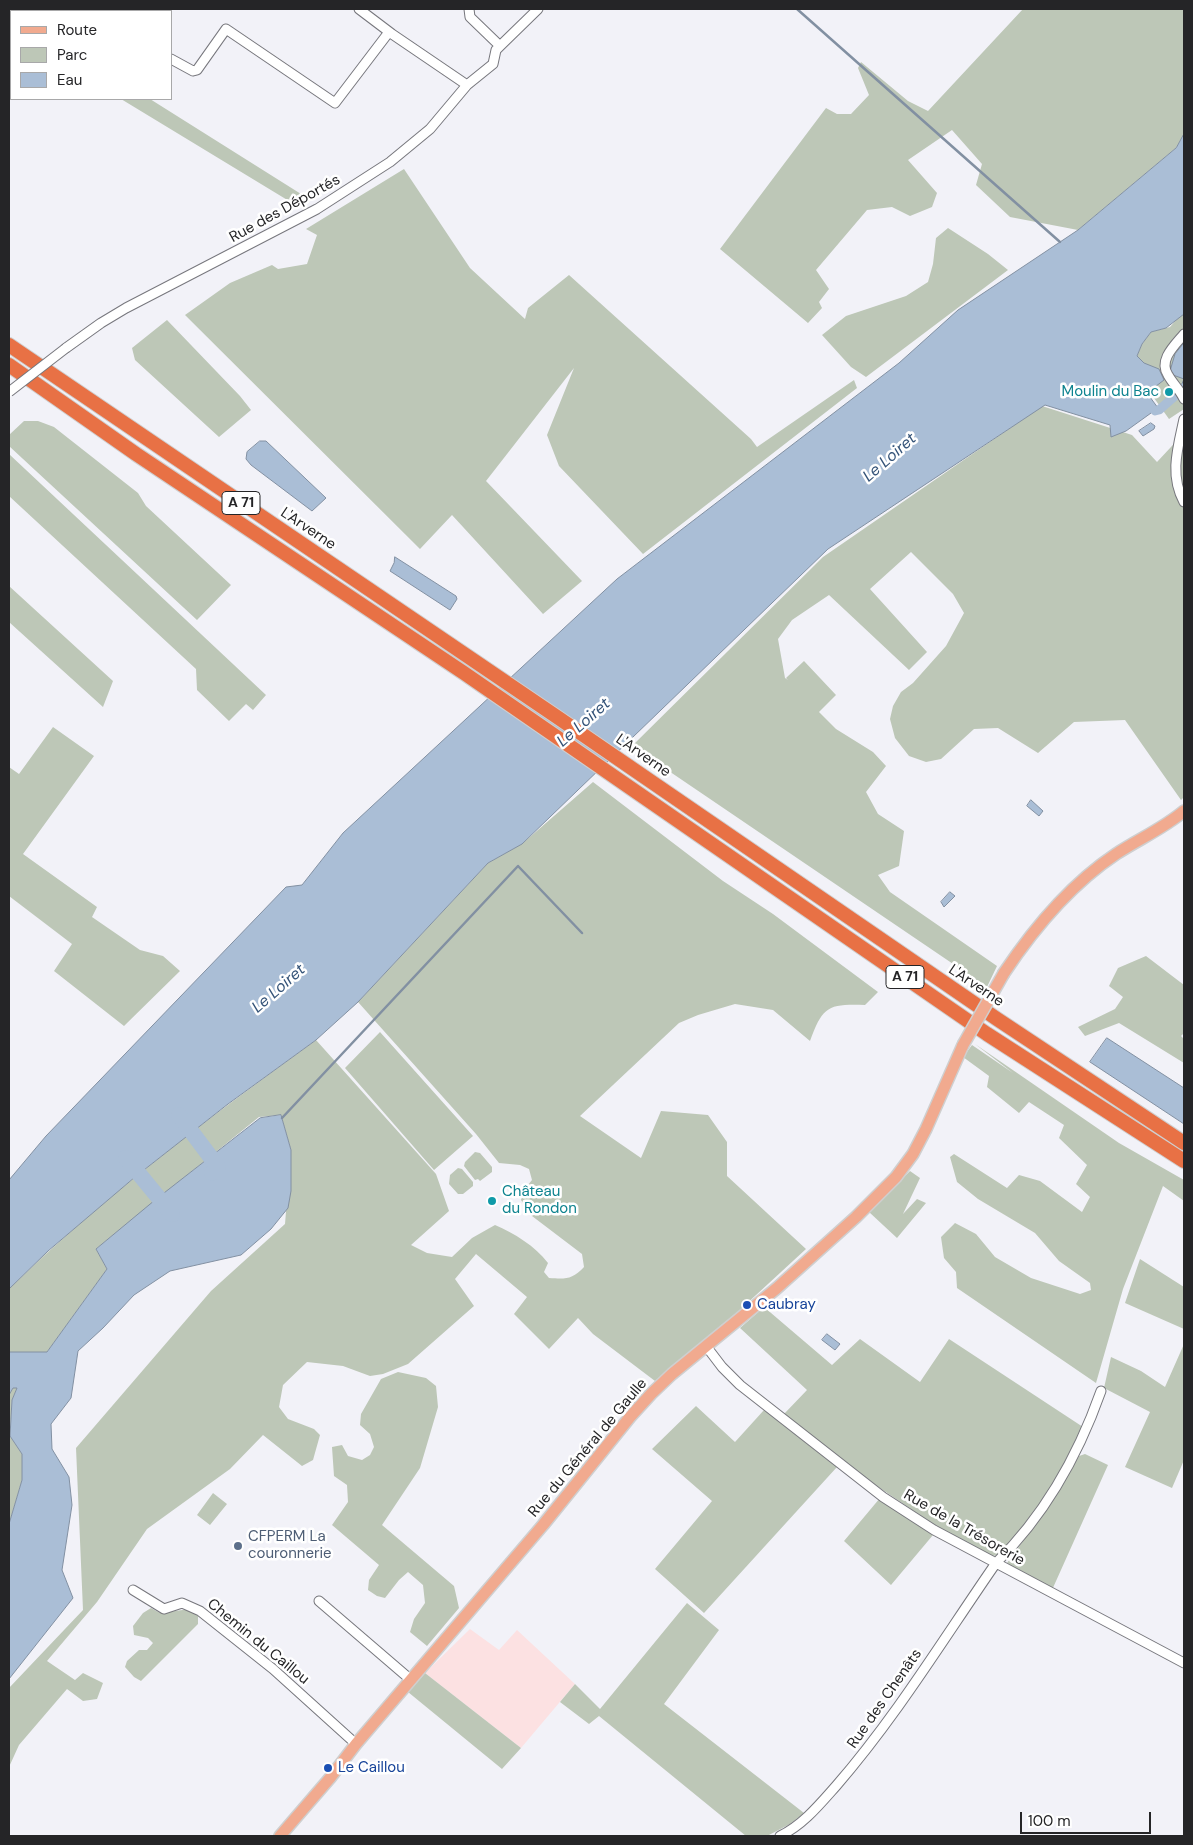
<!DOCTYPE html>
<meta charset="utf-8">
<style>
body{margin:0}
#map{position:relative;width:1193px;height:1845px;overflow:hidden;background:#f2f2f8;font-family:"DM Sans",sans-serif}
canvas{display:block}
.frame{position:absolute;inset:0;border:10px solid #252527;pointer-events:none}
.legend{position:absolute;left:10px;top:10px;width:162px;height:90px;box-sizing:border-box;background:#fff;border:1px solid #a8a8a9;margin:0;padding:6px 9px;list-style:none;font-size:15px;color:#252527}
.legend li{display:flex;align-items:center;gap:10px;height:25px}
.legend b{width:25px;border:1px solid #a8a8a9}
.scale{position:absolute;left:1020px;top:1812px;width:131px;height:22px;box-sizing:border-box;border:2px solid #252527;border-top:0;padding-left:6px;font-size:15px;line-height:18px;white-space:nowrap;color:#252527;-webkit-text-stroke:4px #fff;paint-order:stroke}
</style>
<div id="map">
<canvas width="1193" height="1845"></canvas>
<div class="frame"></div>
<ul class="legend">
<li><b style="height:6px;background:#f1aa8f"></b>Route</li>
<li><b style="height:14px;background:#bdc7b7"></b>Parc</li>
<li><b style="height:14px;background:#aabed6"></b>Eau</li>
</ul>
<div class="scale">100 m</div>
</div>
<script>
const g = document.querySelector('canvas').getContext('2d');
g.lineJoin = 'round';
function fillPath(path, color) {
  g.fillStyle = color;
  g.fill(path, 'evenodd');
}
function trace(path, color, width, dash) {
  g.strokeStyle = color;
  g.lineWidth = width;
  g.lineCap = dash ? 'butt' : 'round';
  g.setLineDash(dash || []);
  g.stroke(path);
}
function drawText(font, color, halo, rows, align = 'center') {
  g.font = font + ' "DM Sans",sans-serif';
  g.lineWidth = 5;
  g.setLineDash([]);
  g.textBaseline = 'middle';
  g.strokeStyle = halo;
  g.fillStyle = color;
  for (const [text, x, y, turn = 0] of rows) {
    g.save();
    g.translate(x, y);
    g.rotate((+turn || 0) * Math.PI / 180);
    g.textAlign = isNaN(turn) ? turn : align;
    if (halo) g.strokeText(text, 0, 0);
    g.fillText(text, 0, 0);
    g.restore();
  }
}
const commercial = new Path2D(`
 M470,1629L499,1650L517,1630L575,1684L521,1748L425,1673Z`);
const green = new Path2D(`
 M1023,9H1184V134L1176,148L1078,230L1010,217L976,185L982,164L952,130L908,160L937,193L932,207L910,216L892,207L867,210L816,270L829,289L819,302L822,308L808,323L720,249L826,108L837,114H851L869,95L858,68L861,62L908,101L928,111Z
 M121,99H150L301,194L289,201Z
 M404,169L470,268L525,319L528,308L569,275L751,439L757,447L854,380L857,388L643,554L559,466L547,435L574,368L486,481L582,581L543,614L452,515L420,549L185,315L230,283L272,265L278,269L307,264L317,235L306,229Z
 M948,228L988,254L1008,270L866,377L851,367L822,335L846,316L906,296L928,282L933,264L936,238Z
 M1184,311V409L1169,419L1149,391L1144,363L1137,356L1142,344L1151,332L1170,327Z
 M167,320L240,396L251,410L219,437L135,360L132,348Z
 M1042,406L1132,435L1157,462L1184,433V797L1181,800L1125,720L1074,722L1038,753L998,728L974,729L941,759L926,762L909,756L895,738L890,719L893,706L901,692L913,683L946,646L964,613L953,594L911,552L870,589L927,652L909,670L829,595L792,620L778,639L785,678L788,680L786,678L804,661L836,695L819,712L836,729L873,752L886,766L866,792L878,814L904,831L899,866L878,875L890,892L997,966L987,987L632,746L823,557Z
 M24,421H38L54,427L138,493L146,506L231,585L197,620L9,446V435Z
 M9,454L266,695L253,710L246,704L229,721L197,690L196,669L9,496Z
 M9,586L113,681L103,707L9,622Z
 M53,727L94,756L23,854L97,907L92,917L140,950L163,956L180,971L124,1026L54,971L72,944L9,896V767L19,774Z
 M593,782L723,881L773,914L878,992L865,1005C828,1004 823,1006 810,1041L773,1010L735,1004L698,1015L679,1023L580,1116L641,1158L661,1111L708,1115L727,1142V1176L806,1249L730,1319L655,1381L593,1334L578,1318L549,1349L514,1314L527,1297L476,1254L455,1279L474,1306L408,1364L383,1374L370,1376L343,1366L307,1362L283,1385L279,1407L288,1419L314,1429L320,1435L313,1460L302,1466L263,1435L230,1469L147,1529L97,1602L47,1661L75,1680L83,1673L103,1683L97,1699L83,1701L67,1689L19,1745L9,1767V1688L83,1610L76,1448L211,1291L285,1224L291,1150L281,1115L259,1117L96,1249L107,1269L47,1352H9V1289C103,1197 210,1117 316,1040L436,1174L449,1211L411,1245L427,1253L452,1257L472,1238L495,1225C514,1233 535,1246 548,1263L544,1272L549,1278C565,1279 572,1280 584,1267L582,1254L532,1216L521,1200L523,1191L532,1180L529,1169L520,1165L499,1163L476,1134L358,1002L488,863L523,843Z
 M1146,956L1184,985V1033L1181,1036L1184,1039V1063L1119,1023L1085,1036L1078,1027L1115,1009L1123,997L1109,986L1118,968Z
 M380,1032L473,1136L434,1170L345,1068Z
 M975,1044L1119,1143L1184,1180V1201L1163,1186L1123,1289L1096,1383L957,1288L956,1272L944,1258L941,1237L955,1223L976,1234L995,1257L1031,1278L1080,1294L1091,1290L1090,1283L1059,1261L1035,1233L978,1199L957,1182L950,1157L954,1154L1007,1188L1019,1175L1040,1181L1082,1212L1090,1197L1076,1184L1087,1165L1059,1138L1064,1125L1029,1102L1019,1113L987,1087L989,1076L963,1057L972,1045L1013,1073Z
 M475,1152L480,1153L492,1167V1172L480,1181L478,1179L475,1180L464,1166L465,1162Z
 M458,1168L462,1169L473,1182V1186L463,1194H458L449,1184L450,1175Z
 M910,1171L920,1178L903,1214L917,1199L926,1203L897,1238L869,1212Z
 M1140,1259L1184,1287V1329L1125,1303Z
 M764,1307L832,1365L860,1339L920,1382L949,1339L1083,1427C1068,1476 1032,1516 1000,1555L992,1556L979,1551L933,1524L874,1484L784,1414L807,1390L740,1328Z
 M1184,1344V1460L1172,1488L1125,1467L1150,1412L1104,1388L1111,1357L1141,1371L1165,1387Z
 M398,1372L426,1378L436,1386L438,1407L420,1468L382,1525L454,1586L459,1608L427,1646L410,1632L414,1619L425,1603L423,1585L408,1572L399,1580L385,1598L377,1596L368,1590L369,1580L379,1565L332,1525L348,1502L347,1485L334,1476L332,1447L342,1445L348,1456L362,1460L370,1455L374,1447L370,1434L360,1425L361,1414L381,1379Z
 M13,1388H17L12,1400L10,1436L22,1454V1480L9,1524V1395Z
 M696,1406L735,1442L764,1410L837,1467L704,1613L655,1569L712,1501L652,1449Z
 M1085,1454L1108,1465L1052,1590L1007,1563L1053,1500L1079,1456Z
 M213,1493L227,1504L210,1525L197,1515Z
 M880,1498L933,1535L891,1585L844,1541Z
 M687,1603L719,1630L664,1704L804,1813L790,1824L767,1836H746L599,1716L589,1724L560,1702L575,1684L600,1709Z
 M151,1608L160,1613L190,1609L198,1616V1624L141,1681L134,1677L125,1667L127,1661L139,1650H147L153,1643L148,1638L134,1635L133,1626L143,1613Z
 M425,1673L521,1748L502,1769L408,1692Z`);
const water = new Path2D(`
 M1184,134V314L1166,328L1151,332L1142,344L1137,356L1144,363L1159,369L1164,380L1147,393L1158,408L1126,431L1111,437L1110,425L1045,405L828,549L522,844L488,863L358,1002L316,1040L228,1104L135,1177L48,1251L9,1289V1180L46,1136L286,887L302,885L343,833L617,579L899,363L958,310L1078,230L1176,148Z
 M1184,343V391L1181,386L1184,379L1173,375L1170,371L1175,354Z
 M1151,423L1155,426L1154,429L1143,436L1139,431Z
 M260,441H266L326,498L312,511L251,465L246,459L247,452Z
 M395,557L456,596L457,599L450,610L390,571L394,563Z
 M1031,800L1043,811L1039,816L1027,806Z
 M950,892L955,896L944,907L941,902Z
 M1107,1038L1184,1088V1124L1090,1062Z
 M281,1115L291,1150V1191L288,1208L271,1229L241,1255L170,1271L134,1295L103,1328L78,1351L71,1398L51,1424L52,1449L69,1477L72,1505L62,1570L73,1598L9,1679V1524L22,1480V1454L10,1436L12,1400L17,1388H13L9,1395V1352H47L107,1269L96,1249L155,1200L260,1118Z
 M827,1334L840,1344L835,1350L822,1340Z`);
const stream = new Path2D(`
 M797,9L1060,242
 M282,1118L518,866L582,933`);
const canal = new Path2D(`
 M1155,411L1159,410L1184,388`);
const river = new Path2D(`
 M179,1115L218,1167L212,1173
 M126,1158L172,1214`);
const minor = new Path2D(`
 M359,9L392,34L467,85
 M469,9L470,17L500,46
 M130,11L131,9
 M171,59L193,71L197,70L226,29L335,103L389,32
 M1184,334C1175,345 1158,360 1168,375C1173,384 1180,390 1184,399
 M66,348L101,323L126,308L317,209L390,162L430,129L467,85L493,64L496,50L500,46L538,9
 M1184,419C1178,447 1169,475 1184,502
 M706,1346L722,1367L740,1385L883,1497L934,1530L1184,1663
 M133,1590L164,1609L182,1603L200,1611L273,1669L356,1744
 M319,1601L411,1680
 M780,1836C803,1825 820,1804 836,1786C896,1717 944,1638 996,1563C1045,1515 1078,1456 1101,1391`);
const major = new Path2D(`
 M1004,973C1034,928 1071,884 1116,854C1139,839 1164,828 1184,811
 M280,1836L330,1778L356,1744L543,1525L630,1417L651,1394L672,1374L777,1288L856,1217L896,1177L913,1154L926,1129L963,1045`);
const highway = new Path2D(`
 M9,345L560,719L997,1019L1184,1143
 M9,365L136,454L464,673L987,1034L1184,1161`);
const minorBridge = new Path2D(`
 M9,392L66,348`);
const majorBridge = new Path2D(`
 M963,1045L1004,973`);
const markers = [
 [1169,392,5,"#0f9aa8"],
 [492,1201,5,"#0f9aa8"],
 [747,1305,5,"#1a4fb4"],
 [238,1546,5,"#5c6f8a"],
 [328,1768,5,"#1a4fb4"]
];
const shields = [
 [241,503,38],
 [905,977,38]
];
const shieldNames = [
 ["A 71",241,503],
 ["A 71",905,977]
];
const streetNames = [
 ["Rue des Déportés",285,209,-29],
 ["L'Arverne",308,529,34],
 ["L'Arverne",643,756,35],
 ["L'Arverne",976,986,34],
 ["Rue du Général de Gaulle",588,1448,-50],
 ["Rue de la Trésorerie",964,1528,30],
 ["Chemin du Caillou",258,1642,39],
 ["Rue des Chenâts",885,1699,-55]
];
const cultureNames = [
 ["Moulin du Bac",1159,392],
 ["Château",502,1192,"left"],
 ["du Rondon",502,1209,"left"]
];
const transitNames = [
 ["Caubray",757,1305],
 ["Le Caillou",338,1768]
];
const serviceNames = [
 ["CFPERM La",248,1537],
 ["couronnerie",248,1554]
];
const waterNames = [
 ["Le Loiret",890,458,-41],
 ["Le Loiret",584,723,-41],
 ["Le Loiret",279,989,-41]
];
fillPath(commercial, '#fce1e2');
fillPath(green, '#bdc7b7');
fillPath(water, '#aabed6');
trace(water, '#8290a2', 1);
trace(stream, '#8290a2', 2.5);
trace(canal, '#aabed6', 9);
trace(river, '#aabed6', 16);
trace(minor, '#77777d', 11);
trace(major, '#cfcfcf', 14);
trace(highway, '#cfcfcf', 16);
trace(minor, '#fff', 9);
trace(major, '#f1aa8f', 11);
trace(highway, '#e87145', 14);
trace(minorBridge, '#77777d', 11, []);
trace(majorBridge, '#cfcfcf', 14, []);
trace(minorBridge, '#fff', 9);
trace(majorBridge, '#f1aa8f', 11);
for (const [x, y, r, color] of markers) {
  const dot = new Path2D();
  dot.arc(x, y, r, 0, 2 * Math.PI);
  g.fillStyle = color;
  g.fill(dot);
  trace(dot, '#fff', 2);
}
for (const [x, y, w] of shields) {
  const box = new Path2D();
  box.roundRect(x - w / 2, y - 11.5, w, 23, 4);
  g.fillStyle = '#fff';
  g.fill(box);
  trace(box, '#252527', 1);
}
drawText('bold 14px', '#252527', null, shieldNames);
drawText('15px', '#252527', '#fff', streetNames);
drawText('15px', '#0d838f', '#fff', cultureNames, 'right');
drawText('15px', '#164399', '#fff', transitNames, 'left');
drawText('15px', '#4e5e75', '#fff', serviceNames, 'left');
drawText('italic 16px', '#345378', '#fff', waterNames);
</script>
